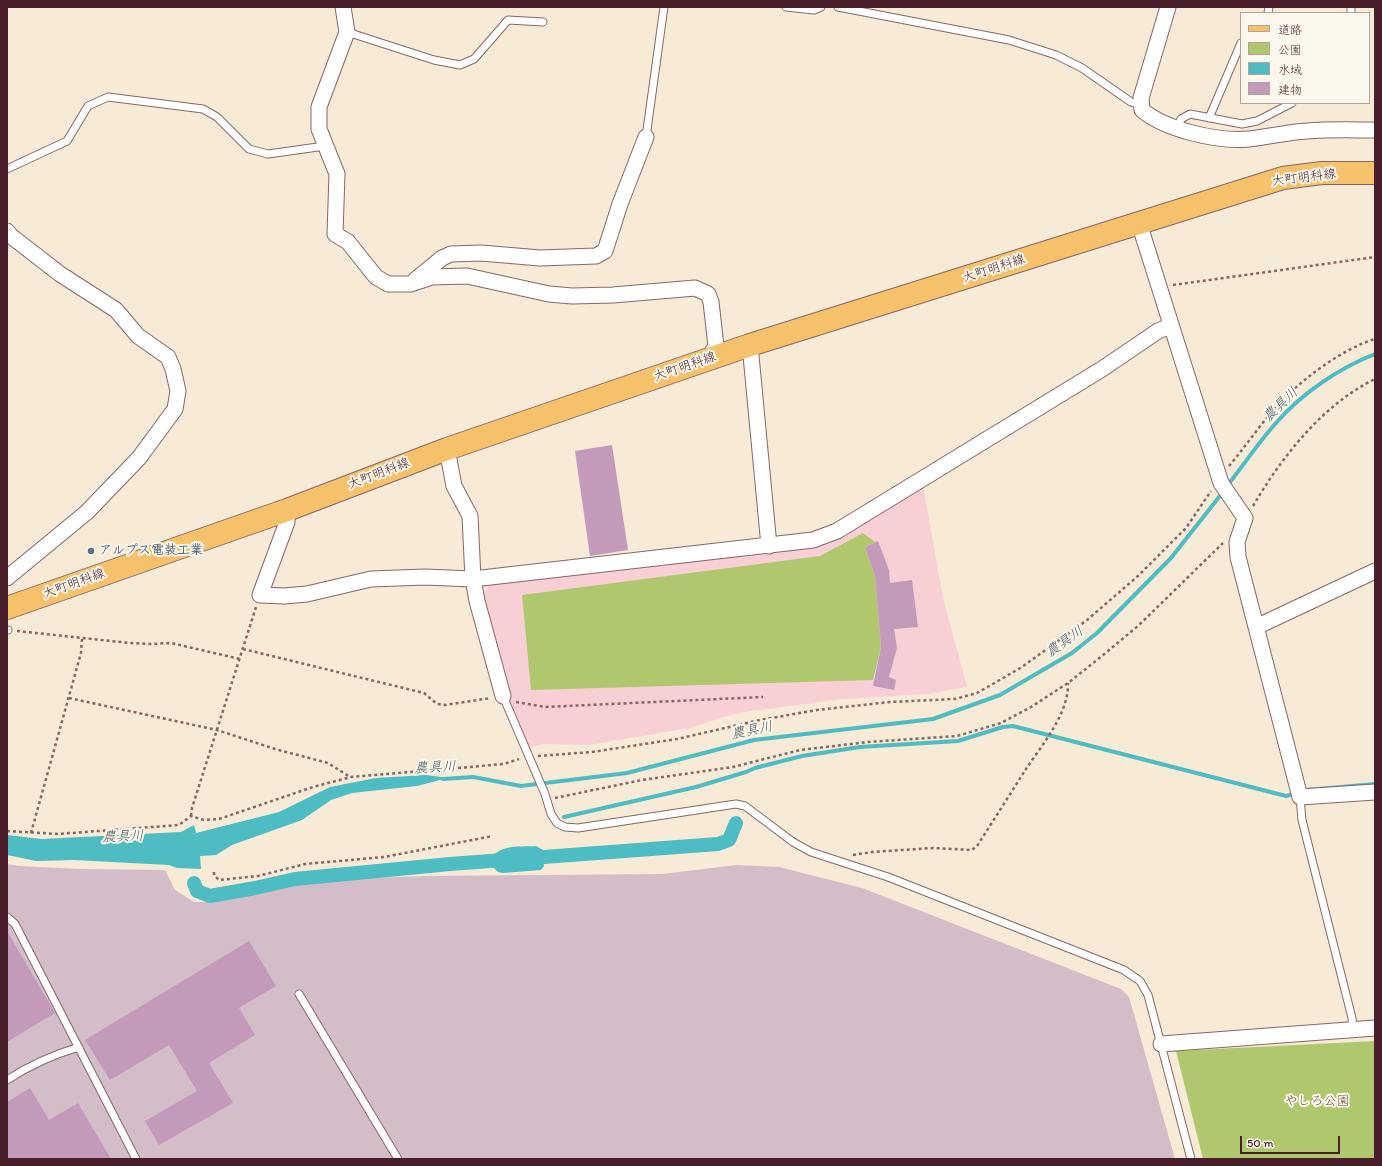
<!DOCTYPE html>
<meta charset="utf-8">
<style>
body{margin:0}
#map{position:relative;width:1382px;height:1166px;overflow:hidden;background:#f7ead6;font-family:Itim,"Klee One",sans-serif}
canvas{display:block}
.frame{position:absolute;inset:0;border:8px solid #4a1f2b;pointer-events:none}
.legend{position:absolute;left:1240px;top:12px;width:130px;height:92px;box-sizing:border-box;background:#fbf7ec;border:1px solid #b4a19f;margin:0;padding:5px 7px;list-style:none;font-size:12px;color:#4a1f2b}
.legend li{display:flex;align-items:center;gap:8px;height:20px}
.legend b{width:20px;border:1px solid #b4a19f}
.scale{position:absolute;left:1240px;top:1136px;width:100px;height:18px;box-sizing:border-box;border:2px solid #4a1f2b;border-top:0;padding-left:5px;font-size:12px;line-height:14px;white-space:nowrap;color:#4a1f2b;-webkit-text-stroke:3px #fbf7ec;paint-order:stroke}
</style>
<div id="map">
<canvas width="1382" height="1166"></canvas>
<div class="frame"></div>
<ul class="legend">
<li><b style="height:5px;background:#f5c16b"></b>道路</li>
<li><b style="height:11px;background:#b0c86d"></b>公園</li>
<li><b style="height:11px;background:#4dbcc3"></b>水域</li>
<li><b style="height:11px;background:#c49abb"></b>建物</li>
</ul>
<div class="scale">50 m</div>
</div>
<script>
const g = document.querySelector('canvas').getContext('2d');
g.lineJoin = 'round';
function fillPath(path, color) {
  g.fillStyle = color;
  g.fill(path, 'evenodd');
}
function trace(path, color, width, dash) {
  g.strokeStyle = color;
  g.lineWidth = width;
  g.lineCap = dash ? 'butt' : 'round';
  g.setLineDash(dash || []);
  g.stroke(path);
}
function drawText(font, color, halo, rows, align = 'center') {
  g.font = font + ' Itim,"Klee One",sans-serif';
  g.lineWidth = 4;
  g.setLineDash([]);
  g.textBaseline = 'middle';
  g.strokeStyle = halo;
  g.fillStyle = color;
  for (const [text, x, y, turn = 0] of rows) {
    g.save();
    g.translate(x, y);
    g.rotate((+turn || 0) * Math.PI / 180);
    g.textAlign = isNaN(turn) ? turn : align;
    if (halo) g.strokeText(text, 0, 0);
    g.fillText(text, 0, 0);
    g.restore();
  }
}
const built = new Path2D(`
 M923,486L943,598L967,687L928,694L843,699L751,711L730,715L690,728L588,745L542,744L530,748L512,710L504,686L482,595L492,581L798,547Z`);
const industrial = new Path2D(`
 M7,864L19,866L81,869L165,870L175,890L194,902H204L306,880L427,876L662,874L737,865L779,867L862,888L1121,989L1129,997L1175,1159H7Z`);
const green = new Path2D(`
 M863,533L875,542L865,547L875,577L881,647L873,680L531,690L522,595L820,556Z
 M1375,1041V1159H1203L1176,1051Z`);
const water = new Path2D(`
 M426,775L448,778L417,786L352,793L331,800L302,820L232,845L216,855L200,856L201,869L177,868L169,865L74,860L36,861L7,855V835L42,839L181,832L194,825L196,833L279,812L330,787L376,778Z
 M536,846L543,850L544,866L541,870L503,873L498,872L487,861C502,844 515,847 536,846Z`);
const stream = new Path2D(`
 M1227,486C1243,466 1258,443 1276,423C1301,394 1339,368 1375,354
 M443,779L473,777L521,786L627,773L754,740L933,719L1000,695L1072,653L1097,633L1171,558L1223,492
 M1307,790L1375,784
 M564,817L696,787L746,772L755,768L802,756L860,747L958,741L1003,727L1013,726L1286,796L1297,793`);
const canal = new Path2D(`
 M194,883L197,891L210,896L255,888L295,879L450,864L718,844L729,840L736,823`);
const building = new Path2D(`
 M612,445L628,550L590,556L575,451Z
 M878,541L889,570L890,583L912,580L918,627L894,629L897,648L889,677L896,680L894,690L873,686L881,647L875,577L865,547Z
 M7,931L55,1013L7,1042Z
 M249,941L276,986L239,1008L255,1035L209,1063L233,1103L159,1145L145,1121L197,1091L169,1045L110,1080L85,1040Z
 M30,1088L49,1120L78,1103L111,1159H7V1102Z`);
const path = new Path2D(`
 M1173,285L1375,257
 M1229,466C1246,446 1261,423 1279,404C1302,379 1342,349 1375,339
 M1253,506C1281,458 1323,404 1375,379
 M17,631L130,643L150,644L171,643L240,659
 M243,649L424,693L437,704L445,705L491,698
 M69,698L217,730L275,749L328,763L350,777
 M516,702L545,707L763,697
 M538,756L592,752L677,739L760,720L817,710L890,702L955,699L977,693L1022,667L1087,620L1138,576L1186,528L1211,491
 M555,798L642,780L733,767L800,750L868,742L957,736L1001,723L1031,707L1068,683L1102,656L1139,625L1223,543
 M191,816L192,808L256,607
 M7,831L58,834L179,825L191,816L204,820L219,819L313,787L351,777L504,764L519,759
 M31,833L81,653L82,639
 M853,855L872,852L933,848L972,850L977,846C993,821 1009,796 1024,772C1041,746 1069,714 1068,683
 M214,872V875L219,880L258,876L305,864L384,857L493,836`);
const service = new Path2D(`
 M786,7L814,10L821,7
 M838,7L1009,40L1056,55L1082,68L1131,102L1141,105
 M1268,13L1269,7
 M1351,13V7
 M347,32L434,60L460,65L474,59L508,20L543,22
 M1209,118L1241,43
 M1177,128L1181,119L1190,114L1242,124L1257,121L1292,103
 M646,137L664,7
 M7,169L67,141L88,106L108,97L203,109L217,117L249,149L268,154L325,146
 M7,630H8
 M503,696L545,794L551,814L557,823L565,827L578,828L736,804L745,806L793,842L811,852L888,877L1124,970L1140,981L1148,995L1191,1159
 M1300,797L1302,820L1352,1018L1353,1030
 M7,917L15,924L136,1159
 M299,994L398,1159
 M7,1080C30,1065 52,1055 79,1047`);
const minor = new Path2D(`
 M343,7L347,32L319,107V129L337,174L335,234L348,242L376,277L388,284H411L432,277L467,276L549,294L572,296L613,295L695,288L708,294L711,302L716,346L708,359
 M1168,7L1141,98L1142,110C1166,130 1218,142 1249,139C1269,137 1288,132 1307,131C1330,129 1353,130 1375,130
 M1139,223L1221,483L1245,518L1237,542L1238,557L1300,797L1375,792
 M7,231L11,236L60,274L116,310L138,336L168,357L173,369L178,391L175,409L139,458L87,512L7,578
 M415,280L442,258L451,254L481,253L540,258L596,256L605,251L620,204L646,137
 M750,345L769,546
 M447,449L454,486L470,516L473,579L477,601L503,696
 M287,510V522L260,595L284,596L307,594L371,579L425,577L473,579L813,540L837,531L1102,369L1158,331L1170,326
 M1256,627L1375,571
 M1161,1044L1375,1028`);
const primary = new Path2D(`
 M7,608L287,510L447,449L750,345L1283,178L1322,173H1375`);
const markers = [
 [91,551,4,"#5c6f8a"]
];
const streetNames = [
 ["大町明科線",1304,178,-7],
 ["大町明科線",994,269,-18],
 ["大町明科線",685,367,-19],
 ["大町明科線",379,474,-21],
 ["大町明科線",74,584,-20]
];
const serviceNames = [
 ["アルプス電装工業",99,551]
];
const parkNames = [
 ["やしろ公園",1317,1102]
];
const waterNames = [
 ["農具川",1281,405,-44],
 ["農具川",1065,642,-35],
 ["農具川",752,731,-11],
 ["農具川",435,768,-3],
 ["農具川",123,837,-2]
];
fillPath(built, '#f7cfd4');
fillPath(industrial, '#d2bdc8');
fillPath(green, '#b0c86d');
fillPath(water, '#4dbcc3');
trace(stream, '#4dbcc3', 4);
trace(canal, '#4dbcc3', 14);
fillPath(building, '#c49abb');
trace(service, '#876667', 9);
trace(minor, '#876667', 17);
trace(primary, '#876667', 24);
trace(path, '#876667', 2.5, [3, 3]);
trace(service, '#fff', 7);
trace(minor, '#fff', 15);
trace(primary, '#f5c16b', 22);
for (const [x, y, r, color] of markers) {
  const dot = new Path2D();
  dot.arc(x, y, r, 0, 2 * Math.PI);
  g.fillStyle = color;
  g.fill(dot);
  trace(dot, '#fbf7ec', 1.5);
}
drawText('13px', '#4a1f2b', '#fbf7ec', streetNames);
drawText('bold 13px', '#4e5e75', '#fbf7ec', serviceNames, 'left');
drawText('13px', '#69523f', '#fbf7ec', parkNames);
drawText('italic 14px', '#4b5660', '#fbf7ec', waterNames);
</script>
